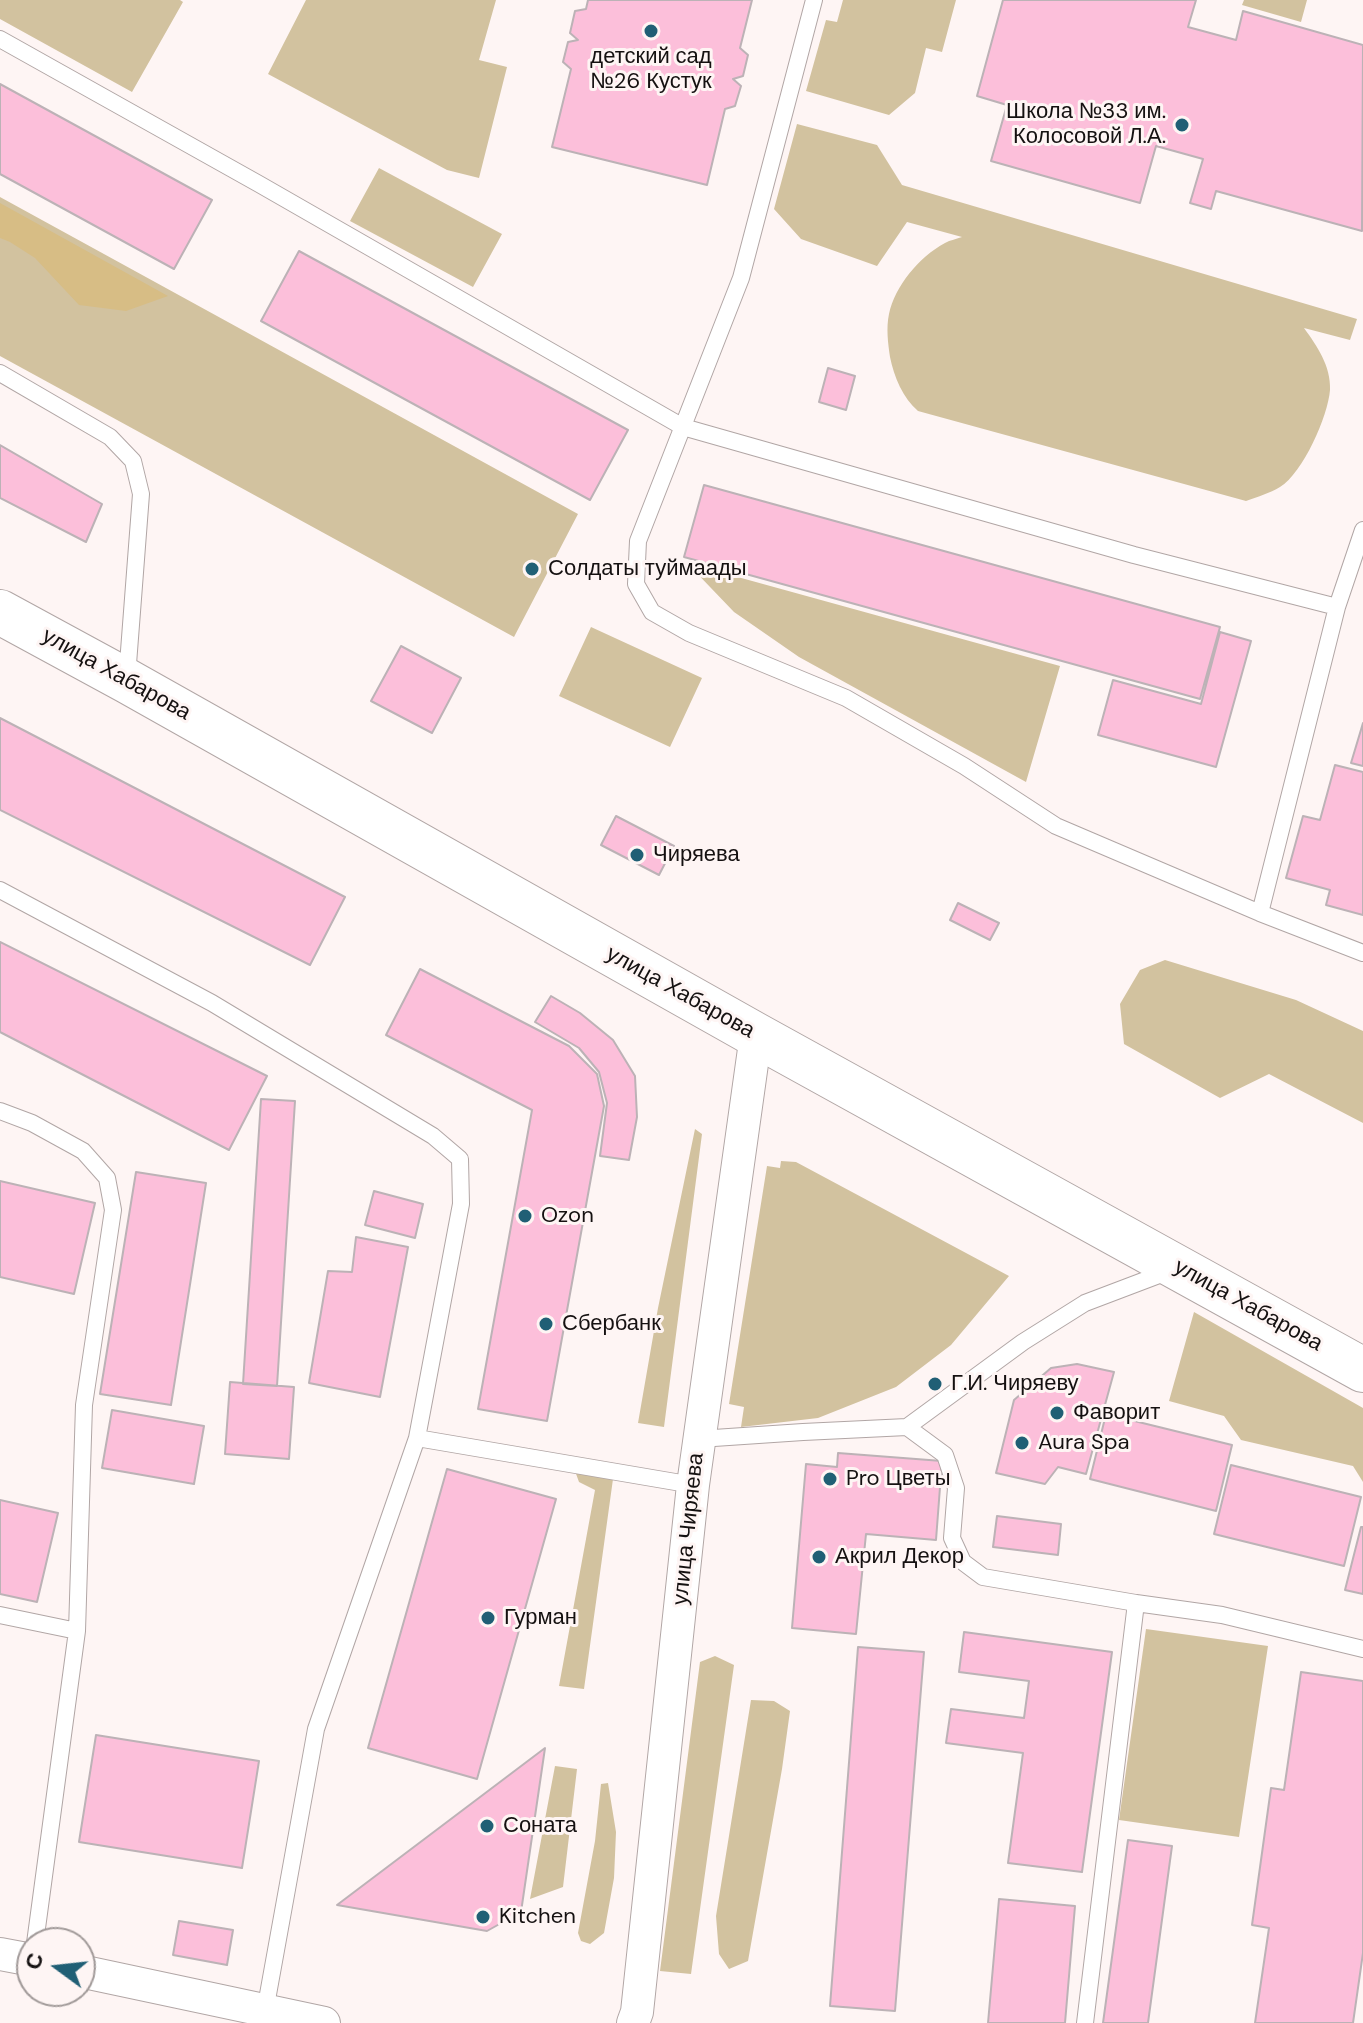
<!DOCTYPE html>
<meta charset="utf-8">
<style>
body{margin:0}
#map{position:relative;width:1363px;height:2023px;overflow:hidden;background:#fef5f4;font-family:"DM Sans",sans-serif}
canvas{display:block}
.north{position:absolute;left:16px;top:1927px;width:80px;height:80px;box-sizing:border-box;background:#fef5f4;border:2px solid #a19a99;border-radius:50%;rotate:285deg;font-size:22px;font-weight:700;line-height:32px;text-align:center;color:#151111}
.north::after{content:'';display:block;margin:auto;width:28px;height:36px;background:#205f75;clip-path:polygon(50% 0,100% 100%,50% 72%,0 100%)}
</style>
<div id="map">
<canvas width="1363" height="2023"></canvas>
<div class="north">С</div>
</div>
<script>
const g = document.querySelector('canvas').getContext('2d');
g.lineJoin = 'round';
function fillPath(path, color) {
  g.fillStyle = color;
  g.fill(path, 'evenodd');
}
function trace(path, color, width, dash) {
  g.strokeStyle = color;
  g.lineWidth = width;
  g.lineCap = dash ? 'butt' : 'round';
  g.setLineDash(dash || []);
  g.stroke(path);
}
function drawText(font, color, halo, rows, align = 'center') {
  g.font = font + ' "DM Sans",sans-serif';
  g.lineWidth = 6;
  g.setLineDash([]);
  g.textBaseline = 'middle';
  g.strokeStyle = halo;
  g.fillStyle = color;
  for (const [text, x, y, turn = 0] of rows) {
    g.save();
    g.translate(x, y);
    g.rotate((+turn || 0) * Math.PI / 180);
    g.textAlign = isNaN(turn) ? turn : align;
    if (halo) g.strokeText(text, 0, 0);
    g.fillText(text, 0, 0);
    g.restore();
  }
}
const green = new Path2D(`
 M0,0H180L183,2L132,92L0,19Z
 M306,0H496L479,60L507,67L479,178L447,170L268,74Z
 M843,0H956L942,52L926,48L915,93L889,115L806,91L826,20L837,22Z
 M1244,0H1307L1301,22L1242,5Z
 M797,124L877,145L902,185L1357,319L1350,340L1304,328C1317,346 1331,366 1330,390C1328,416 1303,473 1280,487C1270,493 1257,497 1246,501L918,411C903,398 894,377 890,357C888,343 886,328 889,314C895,286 919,257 945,243C950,240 957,239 962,237L907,222L877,266L801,239L774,209Z
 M379,168L502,234L473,287L350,221Z
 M0,197L578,514L514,637L0,356Z
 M687,563L1060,666L1026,782L799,657L734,612Z
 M591,627L702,678L670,747L559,696Z
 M1165,960L1296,1000L1363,1031V1123L1269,1074L1220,1098L1124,1044L1120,1004L1140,970Z
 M695,1129L702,1134L664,1427L638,1423L658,1308Z
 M781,1161L796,1162L1009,1276L951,1345L896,1387L818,1418L741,1427L744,1407L729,1404L767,1166L780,1168Z
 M1194,1312L1363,1408V1482L1353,1466L1241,1440L1224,1416L1169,1401Z
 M575,1471L613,1479L584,1689L559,1686L595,1490L579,1482Z
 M1146,1629L1268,1646L1239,1837L1119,1820Z
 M715,1656L734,1665L691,1974L660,1971L700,1662Z
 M751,1700L774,1701L790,1711L782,1769L748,1961L729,1969L719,1954L716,1916Z
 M555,1766L577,1769L563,1887L530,1899Z
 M608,1783L616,1832L614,1878L604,1933L590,1944L581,1941L578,1933L595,1841L601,1784Z`);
const forest = new Path2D(`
 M0,203L168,296L126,311L79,305L35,258L10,242L0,238Z`);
const building = new Path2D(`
 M588,0H752L740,48L748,55L743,76L733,79L741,86L735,106L725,109L707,185L552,147L571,69L563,62L568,42L578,40L570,33L575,11L586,9Z
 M1003,0H1196L1188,27L1236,40L1243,11L1363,45L1362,231L1216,191L1211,209L1190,203L1203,159L1156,146L1140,203L991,161L1007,105L977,96Z
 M0,84L212,200L174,269L0,174Z
 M299,251L628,430L590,500L261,321Z
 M828,368L855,376L846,410L819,402Z
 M0,445L102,504L86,542L0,498Z
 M704,485L1220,627L1200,699L684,557Z
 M1220,632L1251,641L1216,767L1098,735L1113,680L1201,704Z
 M401,646L461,678L432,733L371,701Z
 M0,718L345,897L310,965L0,810Z
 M1363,723V766L1351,763Z
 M1335,765L1363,772V915L1326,905L1330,890L1286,878L1303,816L1320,820Z
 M616,816L674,846L659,875L601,845Z
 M958,903L999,923L990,940L950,920Z
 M0,942L267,1076L229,1150L0,1032Z
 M420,969L569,1046L597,1074L604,1106L547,1421L478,1409L532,1110L386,1035Z
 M551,996L580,1013L613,1040L635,1076L637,1117L629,1160L600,1156L607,1103L599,1072L579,1048L535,1022Z
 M261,1099L295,1101L277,1386L243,1384Z
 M136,1172L206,1183L171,1405L100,1394Z
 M0,1181L95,1203L74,1294L0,1277Z
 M374,1191L423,1204L415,1238L365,1225Z
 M356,1237L408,1247L380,1397L309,1383L328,1271L352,1272Z
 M1077,1364L1114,1372L1086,1474L1058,1467L1045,1484L996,1473L1014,1400L1051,1368Z
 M230,1382L294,1387L289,1459L225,1454Z
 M112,1410L204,1426L194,1484L102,1468Z
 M1106,1414L1232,1445L1216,1511L1090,1479Z
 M838,1453L942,1461L936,1540L866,1534L856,1634L792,1628L806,1464L837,1467Z
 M1231,1465L1361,1497L1344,1566L1214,1534Z
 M447,1469L556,1499L477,1779L368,1748Z
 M0,1500L58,1513L37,1602L0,1594Z
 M997,1516L1061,1524L1058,1555L993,1547Z
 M1361,1527H1363V1594L1345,1590Z
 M964,1632L1112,1652L1082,1872L1008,1863L1023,1753L946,1743L951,1709L1024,1718L1029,1681L959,1672Z
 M858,1647L924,1652L895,2011L830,2006Z
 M1301,1672L1363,1681V1953L1353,2023H1255L1269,1928L1252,1925L1271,1788L1284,1790Z
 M96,1735L259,1761L242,1868L79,1842Z
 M545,1748L521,1912L487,1931L337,1905Z
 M1128,1840L1172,1846L1148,2023H1103Z
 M999,1899L1075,1906L1065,2023H988Z
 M179,1921L233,1930L227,1965L173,1955Z`);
const lane = new Path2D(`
 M814,0L741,278L638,541L636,584L652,612L689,633L846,698L964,766L1056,826L1260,913
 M0,39L259,184L683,427L1134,555L1337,607L1363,530
 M0,373L110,437L133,461L141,494L127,677
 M1337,607L1260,913L1363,953
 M0,890L212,1003L433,1136L460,1159L461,1204L417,1438L693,1485
 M0,1111L32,1123L83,1151L107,1178L113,1210L84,1405L77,1631
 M907,1427L1023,1342L1085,1303L1172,1270
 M699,1439L803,1432L907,1427L945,1455L956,1488L952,1538L963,1562L983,1577L1136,1603L1085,2023
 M1136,1603L1222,1615L1363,1649
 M0,1615L77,1631L35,1943
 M265,2011L316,1729L417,1438`);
const street = new Path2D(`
 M0,1954L32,1960
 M80,1971L324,2023
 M633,2023L637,2012L693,1485L756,1035`);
const secondary = new Path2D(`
 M0,612L127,681L756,1035L1363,1370`);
const markers = [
 [651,31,8,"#205f75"],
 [1182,125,8,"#205f75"],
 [532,569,8,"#205f75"],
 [637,855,8,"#205f75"],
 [525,1216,8,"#205f75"],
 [546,1324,8,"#205f75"],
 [935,1384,8,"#205f75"],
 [1057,1413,8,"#205f75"],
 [1022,1443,8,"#205f75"],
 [830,1479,8,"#205f75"],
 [819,1557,8,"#205f75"],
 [488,1618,8,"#205f75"],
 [487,1826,8,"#205f75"],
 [483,1917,8,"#205f75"]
];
const poiNames = [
 ["детский сад",651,57,"center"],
 ["№26 Кустук",651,82,"center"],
 ["Школа №33 им.",1166,112,"right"],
 ["Колосовой Л.А.",1166,137,"right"],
 ["Солдаты туймаады",548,569],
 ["Чиряева",653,855],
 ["Ozon",541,1216],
 ["Сбербанк",562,1324],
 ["Г.И. Чиряеву",951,1384],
 ["Фаворит",1073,1413],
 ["Aura Spa",1038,1443],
 ["Pro Цветы",846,1479],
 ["Акрил Декор",835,1557],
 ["Гурман",504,1618],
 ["Соната",503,1826],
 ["Kitchen",499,1917]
];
const streetNames = [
 ["улица Хабарова",116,675,29],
 ["улица Хабарова",680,993,29],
 ["улица Хабарова",1248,1306,29],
 ["улица Чиряева",689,1529,-84]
];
fillPath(green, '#d2c29f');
fillPath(forest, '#d7bd85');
fillPath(building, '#fcbfda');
trace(building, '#bcb2b6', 2);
trace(lane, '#b1a6a5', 18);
trace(street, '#b1a6a5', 34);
trace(secondary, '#b1a6a5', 46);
trace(lane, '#fff', 16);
trace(street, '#fff', 32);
trace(secondary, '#fff', 44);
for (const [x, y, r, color] of markers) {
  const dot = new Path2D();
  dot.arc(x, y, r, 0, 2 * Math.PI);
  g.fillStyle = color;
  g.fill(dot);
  trace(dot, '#fef5f4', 3);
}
drawText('22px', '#151111', '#fef5f4', poiNames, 'left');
drawText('22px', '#151111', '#fef5f4', streetNames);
</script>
